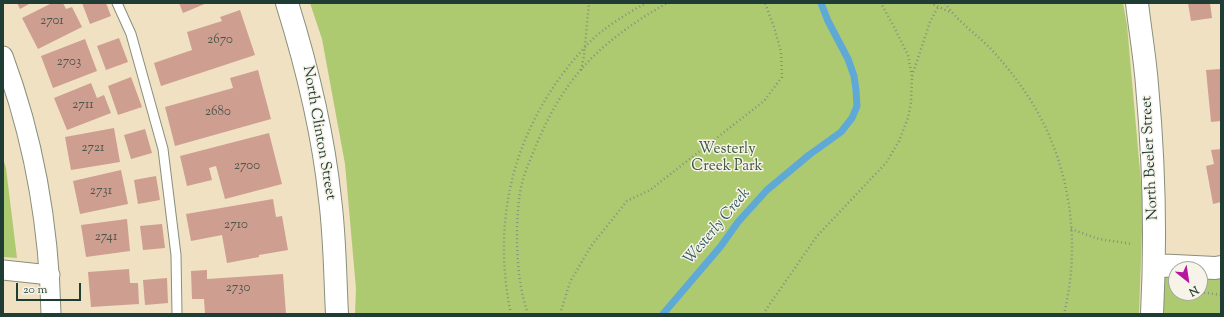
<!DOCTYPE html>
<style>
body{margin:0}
#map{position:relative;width:1224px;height:317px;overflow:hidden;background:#f0e1c3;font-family:"Sorts Mill Goudy",serif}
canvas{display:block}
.frame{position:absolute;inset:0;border:4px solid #1f3d34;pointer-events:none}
.north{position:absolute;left:1168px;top:261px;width:40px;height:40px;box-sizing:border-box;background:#f7f3e8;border:1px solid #a1aaa0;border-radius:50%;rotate:150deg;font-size:11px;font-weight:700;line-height:16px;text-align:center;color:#1f3d34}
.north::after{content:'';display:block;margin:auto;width:14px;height:18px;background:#b5179e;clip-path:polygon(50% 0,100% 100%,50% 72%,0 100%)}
.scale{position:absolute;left:16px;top:283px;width:65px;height:18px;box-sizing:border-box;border:2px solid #1f3d34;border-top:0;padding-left:5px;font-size:12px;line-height:14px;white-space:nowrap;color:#1f3d34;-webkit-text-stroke:3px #f7f3e8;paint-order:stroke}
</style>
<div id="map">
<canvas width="1224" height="317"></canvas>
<div class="frame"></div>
<div class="north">N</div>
<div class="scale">20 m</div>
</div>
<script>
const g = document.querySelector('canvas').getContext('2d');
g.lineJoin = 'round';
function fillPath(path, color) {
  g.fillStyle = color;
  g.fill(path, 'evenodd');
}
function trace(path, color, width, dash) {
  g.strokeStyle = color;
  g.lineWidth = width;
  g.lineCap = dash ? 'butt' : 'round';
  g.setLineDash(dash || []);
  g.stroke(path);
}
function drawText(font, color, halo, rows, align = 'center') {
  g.font = font + ' "Sorts Mill Goudy",serif';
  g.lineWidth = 3;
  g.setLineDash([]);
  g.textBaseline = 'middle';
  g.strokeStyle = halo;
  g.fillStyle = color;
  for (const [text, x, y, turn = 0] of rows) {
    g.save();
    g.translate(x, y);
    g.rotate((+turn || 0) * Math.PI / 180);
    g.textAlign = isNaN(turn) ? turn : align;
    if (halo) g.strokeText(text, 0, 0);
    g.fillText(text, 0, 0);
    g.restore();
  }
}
const green = new Path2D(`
 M310,3H1123L1127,25L1143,205L1139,314H355L356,289L345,164L322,39Z
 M3,158L6,168L17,258L3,257Z
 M1154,265L1221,267V314H1152ZM1176,269H1200V293H1176Z`);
const stream = new Path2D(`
 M663,314L721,246L738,222L767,190L809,155L841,132L852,118L857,106L856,90L854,76L848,59L828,21L821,3`);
const building = new Path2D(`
 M17,3H31L20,9Z
 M52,3H63L66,9L72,7L82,27L38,49L22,18Z
 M82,3H106L111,16L90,24Z
 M179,3H207L183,13Z
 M1188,3H1210L1212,18L1191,21Z
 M240,10L255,55L161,86L154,63L192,50L187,32L222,21L220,17Z
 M119,38L128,62L106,70L97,46Z
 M85,39L97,71L53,88L41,56Z
 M1221,69V121L1211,122L1206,70Z
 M258,70L271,119L175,146L165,107L233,88L230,78Z
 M131,77L142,107L118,115L108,86Z
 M91,83L97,98L104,95L111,113L67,130L54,98Z
 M114,128L120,162L71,170L65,137Z
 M145,129L152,153L131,159L124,135Z
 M269,133L282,184L225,199L216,166L209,168L212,180L187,186L180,156Z
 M1221,149V202L1213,204L1206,166L1214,164L1211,150Z
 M121,170L128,204L80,214L73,181Z
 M156,176L160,200L138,204L134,180Z
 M273,199L276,217L282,216L288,250L259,255V257L227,263L222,235L191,241L186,214Z
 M127,219L130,251L86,257L81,225Z
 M162,224L165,248L143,250L140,226Z
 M129,269L130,283H138L139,304L91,307L88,272Z
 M207,270V279L283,274L286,314H205L204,299H192L191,271Z
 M167,278L168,303L145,305L143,280Z`);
const path = new Path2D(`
 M930,3L952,13
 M945,3C957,21 975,33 990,48C1001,60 1012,73 1021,86C1068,151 1083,236 1064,314
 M581,70L584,56L589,3
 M912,76L930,22L938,7
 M1071,229L1099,239L1133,244
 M1200,292L1221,295
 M511,314C490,215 516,122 585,47C600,30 626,14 646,3
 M528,314C518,285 517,257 517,227C518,214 518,201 521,188C523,176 528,165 533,153C550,110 571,74 607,44C626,28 646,15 667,3
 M560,314L570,282L591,246L627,201L650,190L764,101L782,77L781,52L774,27L765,3
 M763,314L817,236L886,163L899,141L908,118L911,102L912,77L908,55L894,27L881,3`);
const service = new Path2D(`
 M117,3L131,34L163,149L176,255L177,314`);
const minor = new Path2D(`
 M3,56C34,139 49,226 51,314
 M3,270L50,275`);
const tertiary = new Path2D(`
 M287,3C307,67 323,132 330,199C335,237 335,276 337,314
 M1137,3C1140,30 1145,58 1147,85C1154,161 1156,238 1152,314
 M1154,265L1215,268L1221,267`);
const numberNames = [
 ["2701",52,22],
 ["2670",220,41],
 ["2703",69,63],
 ["2711",83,106],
 ["2680",218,113],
 ["2721",93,149],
 ["2700",247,167],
 ["2731",101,192],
 ["2710",236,226],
 ["2741",106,238],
 ["2730",238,289]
];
const streetNames = [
 ["North Clinton Street",318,133,80],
 ["North Beeler Street",1151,158,-93]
];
const parkNames = [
 ["Westerly",727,150],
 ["Creek Park",727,167]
];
const waterNames = [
 ["Westerly Creek",718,227,-50]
];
fillPath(green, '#aeca71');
trace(stream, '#5fa9d7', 7);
fillPath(building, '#ce9e90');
trace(service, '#888f7c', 11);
trace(minor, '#888f7c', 21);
trace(tertiary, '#888f7c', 24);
trace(path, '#888f7c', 2.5, [1, 3]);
trace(service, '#fff', 9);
trace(minor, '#fff', 19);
trace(tertiary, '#fff', 22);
drawText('13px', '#4b554b', null, numberNames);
drawText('15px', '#1f3d34', '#f7f3e8', streetNames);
drawText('15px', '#3c5940', '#f7f3e8', parkNames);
drawText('italic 16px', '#325d65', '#f7f3e8', waterNames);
</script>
